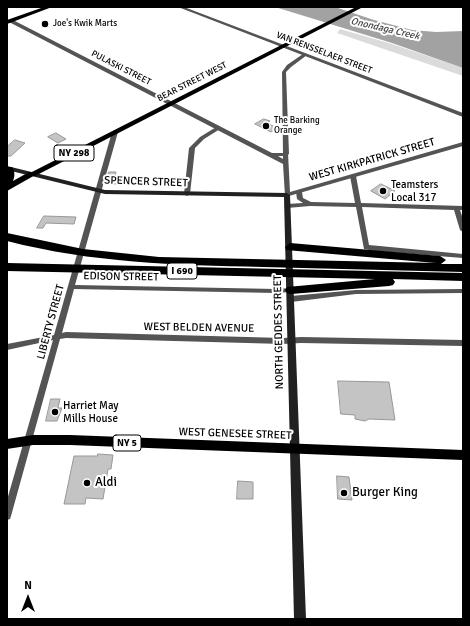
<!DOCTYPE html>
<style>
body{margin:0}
#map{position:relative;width:470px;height:626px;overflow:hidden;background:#fff;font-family:Signika,sans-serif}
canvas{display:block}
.frame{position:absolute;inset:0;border:8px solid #000;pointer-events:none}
.north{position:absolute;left:8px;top:578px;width:40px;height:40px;-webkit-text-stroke:3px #fff;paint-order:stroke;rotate:0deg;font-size:11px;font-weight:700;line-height:16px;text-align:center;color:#000}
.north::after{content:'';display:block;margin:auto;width:14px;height:18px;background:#000;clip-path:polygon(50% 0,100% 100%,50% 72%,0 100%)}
</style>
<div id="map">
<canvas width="470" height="626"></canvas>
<div class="frame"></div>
<div class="north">N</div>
</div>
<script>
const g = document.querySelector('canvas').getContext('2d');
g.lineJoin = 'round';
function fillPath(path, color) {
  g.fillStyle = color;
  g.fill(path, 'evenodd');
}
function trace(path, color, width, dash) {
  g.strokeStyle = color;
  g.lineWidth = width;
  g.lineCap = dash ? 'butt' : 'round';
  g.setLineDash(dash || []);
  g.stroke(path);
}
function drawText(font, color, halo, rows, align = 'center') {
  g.font = font + ' Signika,sans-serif';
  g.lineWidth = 4;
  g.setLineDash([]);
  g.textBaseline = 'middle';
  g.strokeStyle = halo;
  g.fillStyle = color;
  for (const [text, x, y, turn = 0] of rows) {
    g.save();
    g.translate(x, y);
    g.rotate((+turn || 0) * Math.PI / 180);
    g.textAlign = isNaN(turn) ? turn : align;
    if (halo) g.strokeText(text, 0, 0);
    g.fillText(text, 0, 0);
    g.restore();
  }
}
const green = new Path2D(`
 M340,29L392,44L463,68V76L337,33Z`);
const water = new Path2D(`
 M275,7H335L374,20L412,30L436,32L463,31V68L392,43Z`);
const building = new Path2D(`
 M264,119L270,121L267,123L277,128L271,132L255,124Z
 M56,133L66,139L58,143L48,137Z
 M15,140L25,143L11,156H7V147Z
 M109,172H116L115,176H118L116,184H106Z
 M381,184L395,191L385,199L371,191Z
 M44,216L76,217L74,224L46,223L43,228H37Z
 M338,381L389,382L395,420L369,419L365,421L355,419V415L341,414Z
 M51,399H60L58,408H62L57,421H46Z
 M98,454L113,455L111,469H108L103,499L86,498L85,504H64L74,456H97Z
 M337,476L349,477L352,500L338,499Z
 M238,481L253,482V499H237Z`);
const minor = new Path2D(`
 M303,54L307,55L291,67L286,72L289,154L286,156L283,154L282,72L287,65Z
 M218,126L221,128L220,129L204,139L195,148L190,194L187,196L185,195L184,194L189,148L200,137Z
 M115,130L118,132L75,285L276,289L291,288L294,290L291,292L276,293L74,289L62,333L66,332L283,338L301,337L463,340V346L301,343L283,344L66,338L60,339L11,516L10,519L7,520V500L53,340L7,350V344L54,335L112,132Z
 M353,174L356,176L361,203L463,206V210H460L463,219V232L460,230L454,210L362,207L369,245L463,254V258L375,251L364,249L356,207L310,206L287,208L284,206L287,204L303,203L297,199L296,192L299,190L302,192L303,198L311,202L355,203L350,176Z
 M463,289V293L356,294L291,302L288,299L291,296L356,290Z`);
const tertiary = new Path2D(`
 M178,7H184L463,113V117Z
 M9,20H13L272,153H288L290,192L463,142V146L289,196H285L283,164L9,22ZM278,156H283V159Z`);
const secondary = new Path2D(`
 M7,166L105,190L287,193L290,195L306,619H294L284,197L105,194L7,170Z`);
const primary = new Path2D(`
 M44,7H52L7,24V20Z
 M356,7H363L35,176H29L28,174Z
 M33,435H70L463,450V460L70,445H33L7,449V439Z`);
const motorway = new Path2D(`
 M7,167H12C15,171 15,176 13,181L29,172H35L37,174L7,191Z
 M7,233L83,249L159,257L436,263L286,250L285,247L290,243L440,256L446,260L441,264H463V272C396,270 330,269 263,267C174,265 93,263 7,241Z
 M7,263L463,273V281L393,279L395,282L393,285L389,286L291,294L287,293L285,290L287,287L375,279L7,271Z`);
const markers = [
 [45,24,4,"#000"],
 [266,126,4,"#000"],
 [383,191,4,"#000"],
 [55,412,4,"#000"],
 [87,483,4,"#000"],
 [344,493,4,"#000"]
];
const farPoinames = [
 ["Joe's Kwik Marts",53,24],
 ["The Barking",274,121],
 ["Orange",274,131]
];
const farStreetnames = [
 ["VAN RENSSELAER STREET",324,53,21],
 ["PULASKI STREET",121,68,27],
 ["BEAR STREET WEST",192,82,-27]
];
const farWaternames = [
 ["Onondaga Creek",385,29,13]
];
const shields = [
 [74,153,40],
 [182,271,30],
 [127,443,28]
];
const shieldNames = [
 ["NY 298",74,153],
 ["I 690",182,271],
 ["NY 5",127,443]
];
const streetNames = [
 ["WEST KIRKPATRICK STREET",372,160,-16],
 ["SPENCER STREET",146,182,2],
 ["EDISON STREET",121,277,1],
 ["LIBERTY STREET",51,322,-75],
 ["WEST BELDEN AVENUE",199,328,1],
 ["NORTH GEDDES STREET",279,332,-91],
 ["WEST GENESEE STREET",235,434,2]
];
const poiNames = [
 ["Teamsters",391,185],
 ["Local 317",391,198],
 ["Harriet May",63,406],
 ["Mills House",63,419]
];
const nearPoinames = [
 ["Aldi",95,483],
 ["Burger King",352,493]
];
fillPath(green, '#dbdbdb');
fillPath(water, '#a2a2a2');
fillPath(building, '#c4c4c4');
trace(building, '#989898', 1);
fillPath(minor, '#545454');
fillPath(tertiary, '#545454');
fillPath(secondary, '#212121');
fillPath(primary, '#000');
fillPath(motorway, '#000');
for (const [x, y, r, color] of markers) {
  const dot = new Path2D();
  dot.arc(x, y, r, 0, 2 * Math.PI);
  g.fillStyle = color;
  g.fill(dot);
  trace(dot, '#fff', 1.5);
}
drawText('9px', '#000', '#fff', farPoinames, 'left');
drawText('9px', '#000', '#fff', farStreetnames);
drawText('italic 10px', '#434343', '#fff', farWaternames);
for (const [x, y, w] of shields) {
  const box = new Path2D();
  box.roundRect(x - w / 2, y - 8, w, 16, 3);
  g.fillStyle = '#fff';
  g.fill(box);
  trace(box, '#000', 1);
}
drawText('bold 10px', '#000', null, shieldNames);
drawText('11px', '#000', '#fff', streetNames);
drawText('11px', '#000', '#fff', poiNames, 'left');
drawText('13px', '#000', '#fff', nearPoinames, 'left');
</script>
